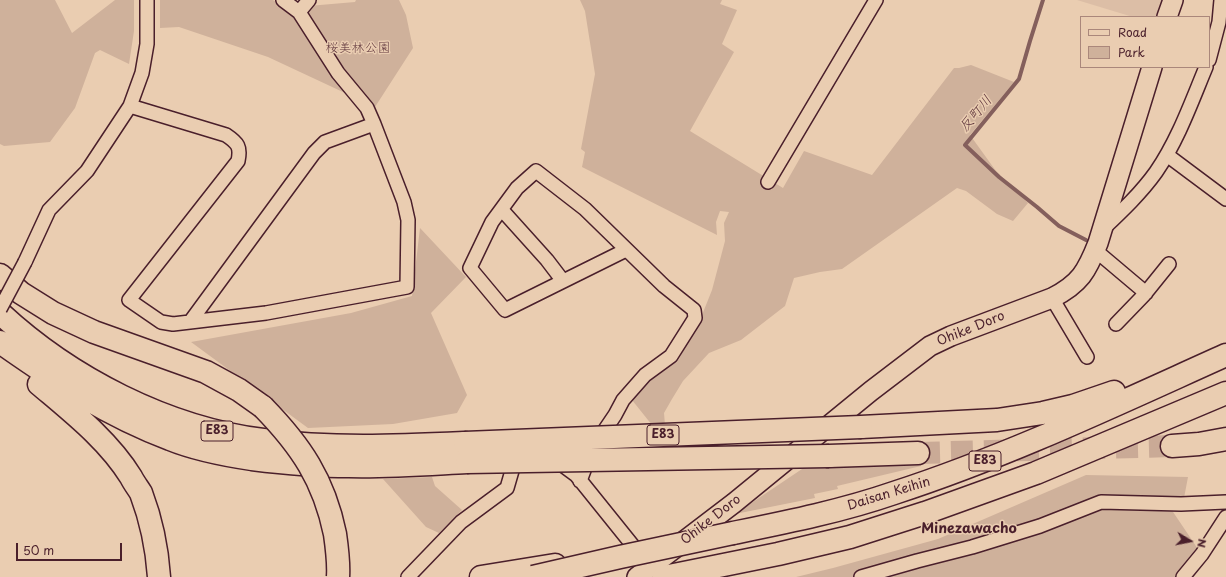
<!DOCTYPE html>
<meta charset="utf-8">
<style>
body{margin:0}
#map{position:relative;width:1226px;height:577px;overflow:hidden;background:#eacdb1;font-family:"Playpen Sans",sans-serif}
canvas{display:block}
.legend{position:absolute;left:1080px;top:16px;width:130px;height:52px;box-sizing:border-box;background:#eacdb1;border:1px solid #aa877b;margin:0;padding:5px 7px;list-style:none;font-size:12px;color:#4a1f2b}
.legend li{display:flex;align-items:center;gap:8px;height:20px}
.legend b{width:20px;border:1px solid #aa877b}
.north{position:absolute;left:1170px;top:521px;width:40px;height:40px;-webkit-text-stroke:3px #eacdb1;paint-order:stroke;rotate:100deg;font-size:11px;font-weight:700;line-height:16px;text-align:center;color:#4a1f2b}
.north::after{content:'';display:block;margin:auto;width:14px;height:18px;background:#4a1f2b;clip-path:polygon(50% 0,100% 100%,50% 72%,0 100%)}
.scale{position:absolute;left:16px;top:543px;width:106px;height:18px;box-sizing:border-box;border:2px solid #4a1f2b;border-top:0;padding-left:5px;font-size:12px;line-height:14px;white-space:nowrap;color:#4a1f2b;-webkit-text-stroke:3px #eacdb1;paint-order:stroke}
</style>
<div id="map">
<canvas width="1226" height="577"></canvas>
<ul class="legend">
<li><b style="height:5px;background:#eacdb1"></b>Road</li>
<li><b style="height:11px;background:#cfb19b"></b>Park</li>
</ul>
<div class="north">N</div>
<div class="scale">50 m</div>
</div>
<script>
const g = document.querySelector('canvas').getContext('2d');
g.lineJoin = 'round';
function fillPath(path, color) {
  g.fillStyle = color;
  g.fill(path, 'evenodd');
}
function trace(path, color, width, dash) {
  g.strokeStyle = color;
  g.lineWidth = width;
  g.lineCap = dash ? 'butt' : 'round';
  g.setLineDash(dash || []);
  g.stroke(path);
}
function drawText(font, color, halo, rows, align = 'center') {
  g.font = font + ' "Playpen Sans","Klee One",sans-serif';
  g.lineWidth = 3;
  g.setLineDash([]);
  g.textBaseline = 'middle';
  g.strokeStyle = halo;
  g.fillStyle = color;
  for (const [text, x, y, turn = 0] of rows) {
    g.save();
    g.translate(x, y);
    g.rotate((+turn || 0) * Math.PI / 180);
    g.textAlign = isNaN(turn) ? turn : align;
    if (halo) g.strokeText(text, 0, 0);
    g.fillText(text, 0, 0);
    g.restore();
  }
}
const built = new Path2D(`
 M1077,0H1163L1158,17H1133Z`);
const green = new Path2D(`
 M0,0H55L72,33L115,0H134V31L129,64L100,50L95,53L75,108L50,142L4,146L0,144Z
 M160,0H273L285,8L355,2L356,0H399L406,15L413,48L375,107L268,57L179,27L160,28Z
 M580,0H722L720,4L737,10L722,44L734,52L690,131L783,188L804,151L872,175L954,68H959L971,65L1014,82L970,135L996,171L1028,203L1013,221L997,214L966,191L957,188L842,269L820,272L794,278L785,306L741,340L709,353L683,381L672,399L664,413L665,425H652L632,400L654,376L679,359L702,315L712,290L725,241L724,223L729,212L720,211L716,222L717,235L582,167L585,152L581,149L595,74L585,11Z
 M420,228L466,277L431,313L467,395L457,413L393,424L308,428L191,342L351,313L412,296Z
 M921,461V466L837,486L838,489L814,494L815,498L735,514L805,467Z
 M1086,475L1188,477L1184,498L1167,503L1200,552L1180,577H796L833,568L938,539Z
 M432,477L435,486L462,510L439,533L426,527L383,479Z`);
const stream = new Path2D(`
 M1043,0L1030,41L1019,79L965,145L999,177L1037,207L1059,226L1086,240`);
const highwayTunnel = new Path2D(`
 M918,453L1172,446`);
const street = new Path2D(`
 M283,0L299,12
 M1209,60L1219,22L1221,0
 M130,106L226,135C238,143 241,147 238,161L129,300L161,322L173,324L266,313L407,287L408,220L404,202L374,124L367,108L338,73L299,12L309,0
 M1167,155L1226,199
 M768,182L876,0
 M502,210L547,260L563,281
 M1103,229C1122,211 1141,193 1156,172C1178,140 1191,103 1206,67
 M1095,250L1146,293
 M25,262L49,210L87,171L130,106L142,73L147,44V0
 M1052,298L1087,357
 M190,322L314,153L325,142L374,124
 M1116,324L1144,295L1169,264
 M557,461L576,475L642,557
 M580,481L592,449L615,415L623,400L645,375L671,356L695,318L694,310L664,286L585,209L536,171L517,188L492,222L470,268L505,310L626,250
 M408,577L461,522L507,488L516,457
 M861,577L917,561L972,547L1040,526L1101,502L1181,504L1226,502
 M1183,577L1202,554L1226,517`);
const secondary = new Path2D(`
 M1167,17L1173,0
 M637,577L734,503L871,391L930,346L951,336L1052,298C1080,284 1087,271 1098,243L1152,67`);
const highway = new Path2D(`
 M0,275L21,293L53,313L94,332L206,372L239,390L263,407
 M0,313C70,378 167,428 263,440C330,449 397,446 465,443
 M0,342C54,380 108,416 170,439C197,450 225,455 252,459C284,463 317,466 349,466C388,467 428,464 467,462
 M39,384C72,412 108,440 131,477C134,483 138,488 141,493C152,522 157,547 159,577
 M861,427L997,420L1043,413L1073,406L1114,392
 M1172,446L1199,444L1226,439
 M829,456L918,453
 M733,533C787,522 842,511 894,493C1008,456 1117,404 1226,355
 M481,577L555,565
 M664,577L778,554L850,537L925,513L1036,473L1226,393`);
const streetBridge = new Path2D(`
 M0,309L25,262`);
const highwayBridge = new Path2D(`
 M263,407C301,446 324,480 335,534C337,548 339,563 338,577
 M465,443L861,427
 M467,462L829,456
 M533,577L620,557L733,533`);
const shields = [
 [217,431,32],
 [663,435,32],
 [985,461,32]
];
const shieldNames = [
 ["E83",217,431],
 ["E83",663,435],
 ["E83",985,461]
];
const parkNames = [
 ["桜美林公園",358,48]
];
const streetNames = [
 ["Ohike Doro",971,329,-22],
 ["Daisan Keihin",889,494,-17],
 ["Ohike Doro",711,520,-38]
];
const waterNames = [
 ["反町川",976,114,-50]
];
const neighbourhoodNames = [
 ["Minezawacho",969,529]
];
fillPath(built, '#dcbea6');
fillPath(green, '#cfb19b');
trace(stream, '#845f5c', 4);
trace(highwayTunnel, '#caaa96', 22, [22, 11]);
trace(street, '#4a1f2b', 16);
trace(secondary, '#4a1f2b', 22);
trace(highway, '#4a1f2b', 25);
trace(street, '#eacdb1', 13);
trace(secondary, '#eacdb1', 19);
trace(highway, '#eacdb1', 22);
trace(streetBridge, '#4a1f2b', 16, []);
trace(highwayBridge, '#4a1f2b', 25, []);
trace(streetBridge, '#eacdb1', 13);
trace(highwayBridge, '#eacdb1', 22);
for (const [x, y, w] of shields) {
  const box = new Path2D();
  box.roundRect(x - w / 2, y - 10, w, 20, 3);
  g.fillStyle = '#eacdb1';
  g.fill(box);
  trace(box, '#4a1f2b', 1);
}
drawText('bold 12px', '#4a1f2b', null, shieldNames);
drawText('13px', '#5e353c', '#eacdb1', parkNames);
drawText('13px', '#4a1f2b', '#eacdb1', streetNames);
drawText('italic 14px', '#5d343b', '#eacdb1', waterNames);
drawText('bold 14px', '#4a1f2b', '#eacdb1', neighbourhoodNames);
</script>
